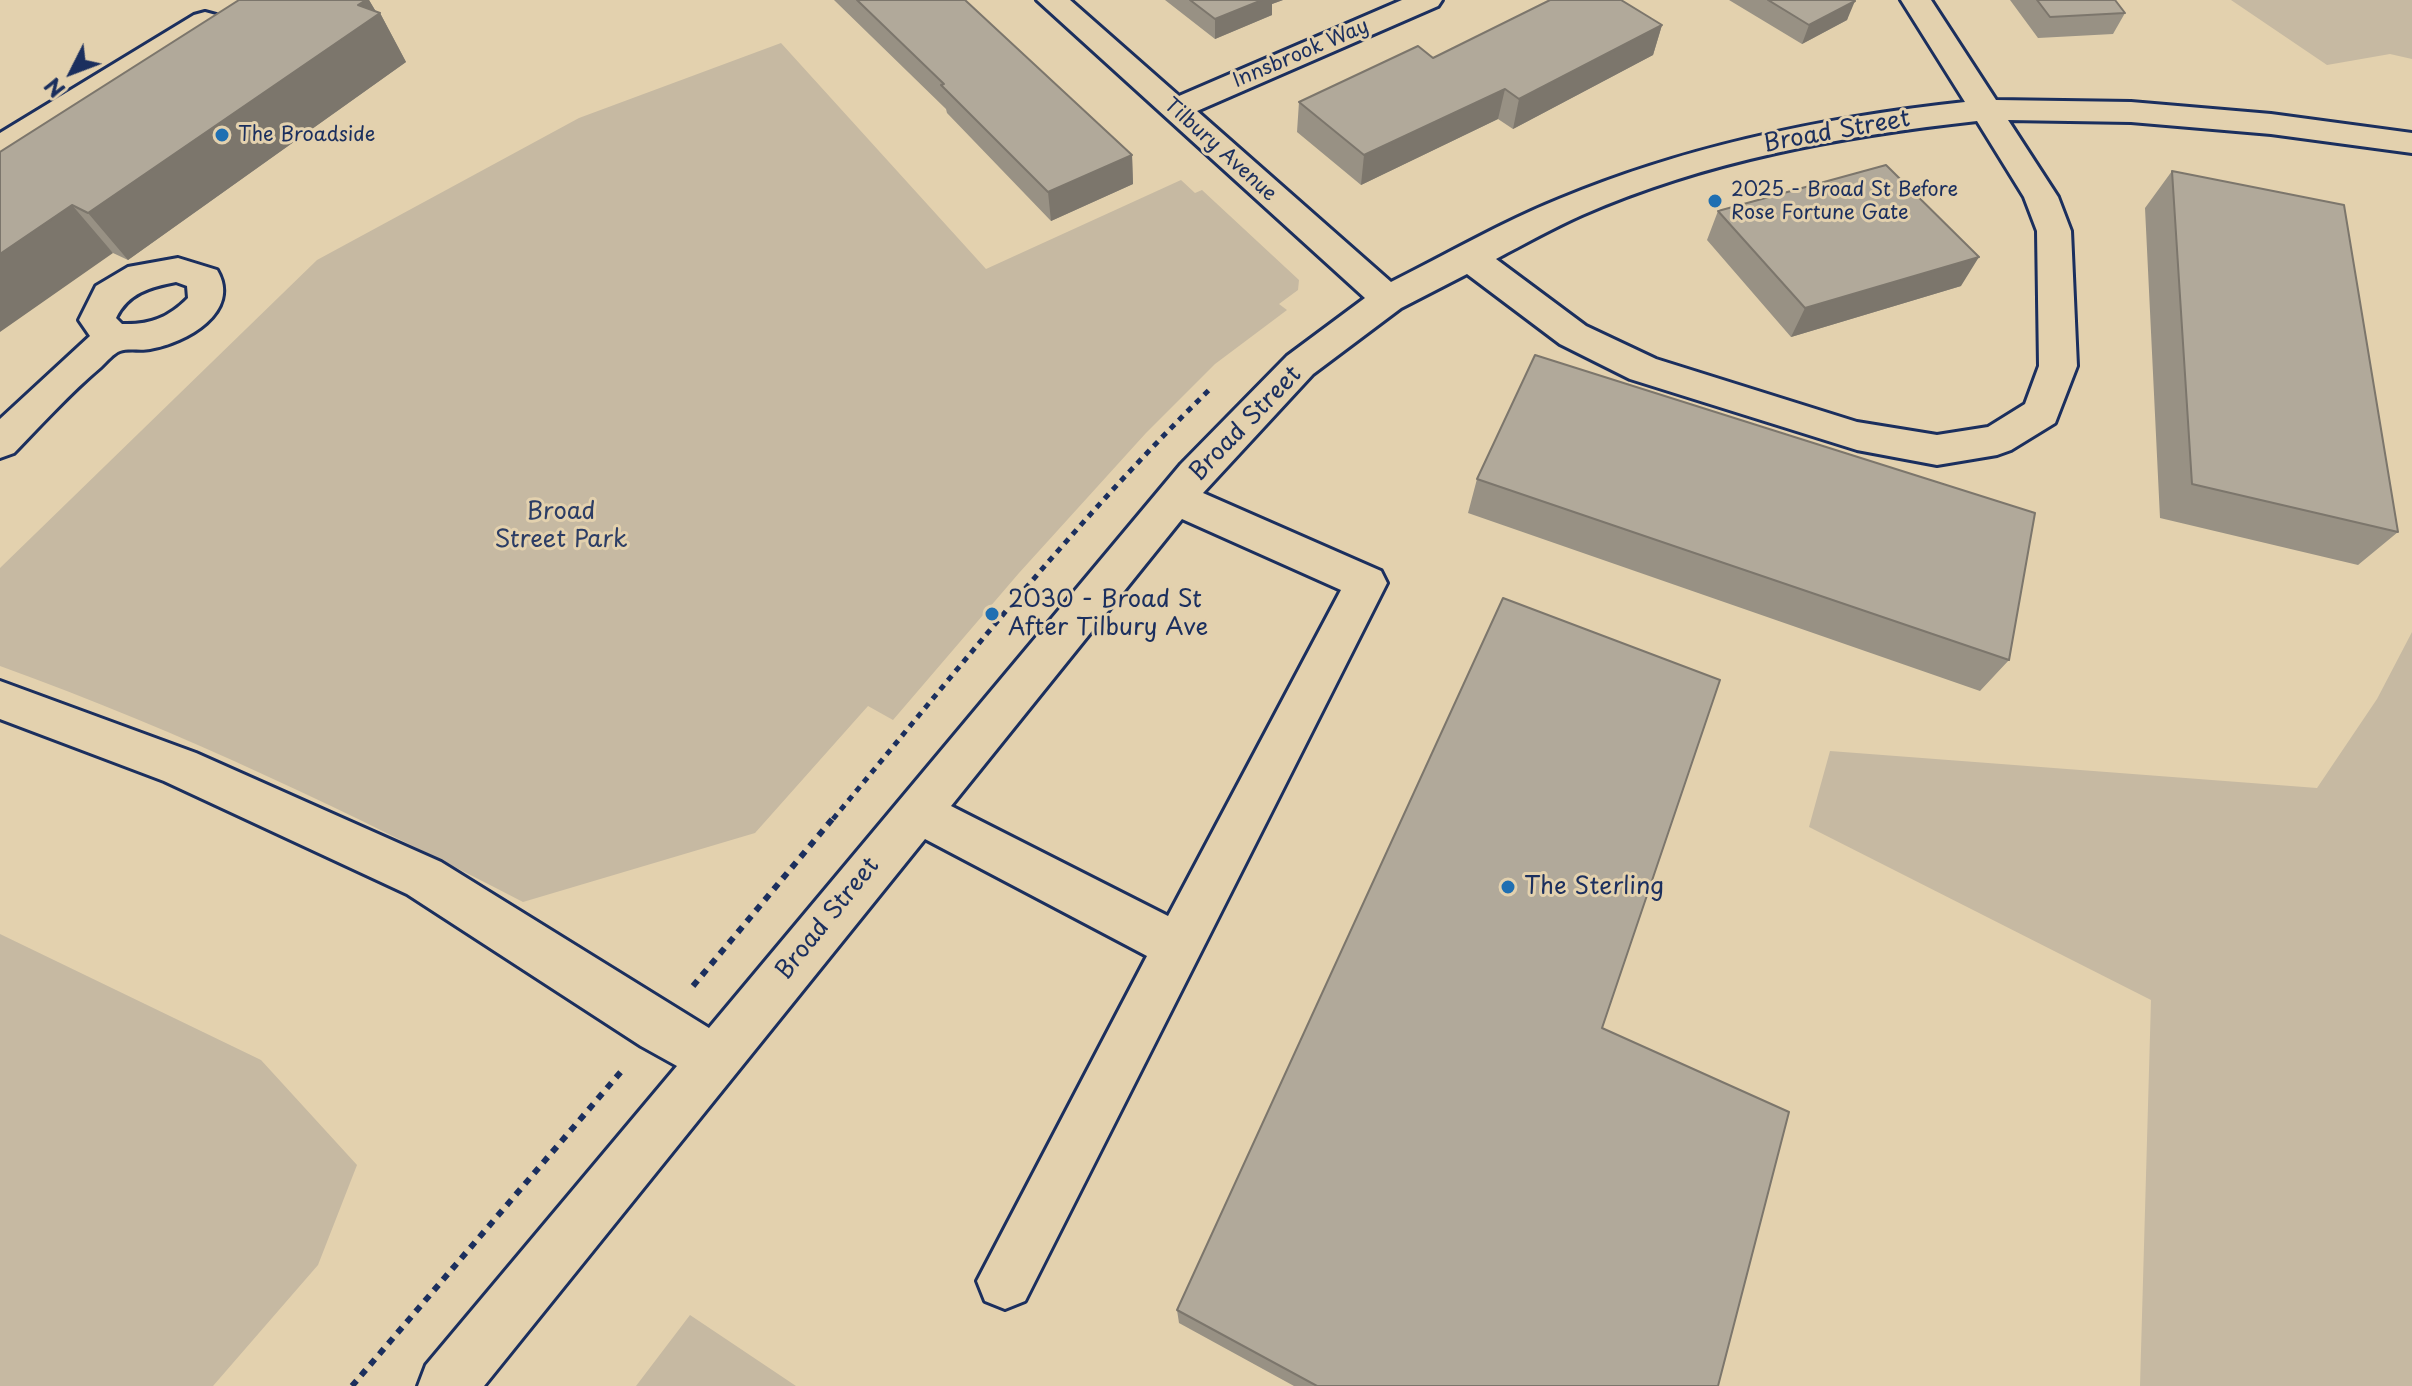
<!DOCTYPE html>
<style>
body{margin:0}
#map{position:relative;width:2412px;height:1386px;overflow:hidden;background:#e3d1ae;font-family:"Playpen Sans",sans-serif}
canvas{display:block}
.north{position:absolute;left:32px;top:32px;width:80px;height:80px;-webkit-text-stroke:6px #e3d1ae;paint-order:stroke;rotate:228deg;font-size:22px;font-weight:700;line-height:32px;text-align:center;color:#1b2f5e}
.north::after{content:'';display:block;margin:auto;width:28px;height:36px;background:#1b2f5e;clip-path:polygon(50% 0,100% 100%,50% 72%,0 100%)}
</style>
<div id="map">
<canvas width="2412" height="1386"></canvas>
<div class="north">N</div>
</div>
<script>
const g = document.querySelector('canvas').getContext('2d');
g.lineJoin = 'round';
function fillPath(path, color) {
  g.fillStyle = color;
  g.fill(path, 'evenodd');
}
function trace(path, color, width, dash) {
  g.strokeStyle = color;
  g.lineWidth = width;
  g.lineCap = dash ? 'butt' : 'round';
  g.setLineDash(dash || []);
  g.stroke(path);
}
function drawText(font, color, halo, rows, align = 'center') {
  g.font = font + ' "Playpen Sans",sans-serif';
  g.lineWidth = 6;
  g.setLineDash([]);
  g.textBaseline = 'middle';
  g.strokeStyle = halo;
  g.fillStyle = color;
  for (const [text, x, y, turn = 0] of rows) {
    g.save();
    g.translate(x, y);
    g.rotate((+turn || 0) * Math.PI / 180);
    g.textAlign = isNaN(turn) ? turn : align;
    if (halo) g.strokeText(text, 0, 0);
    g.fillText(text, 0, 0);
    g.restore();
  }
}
const green = new Path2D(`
 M2231,0H2412V59L2390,54L2327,65Z
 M781,43L986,269L1181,180L1195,193L1202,190L1299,280L1298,290L1279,304L1287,310L1215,364L1146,433L1019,573L893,720L868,706L755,833L523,902C353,814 181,731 0,666V568L317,260L579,118Z
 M2412,632V1386H2140L2151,1000L1809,827L1830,751L2317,788L2377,699Z
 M0,934L261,1060L357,1165L318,1265L213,1386H0Z
 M690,1315L796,1386H636Z`);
const pathFar1 = new Path2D(`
 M833,819C955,673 1074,522 1210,389`);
const path = new Path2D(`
 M693,986L834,817
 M352,1386L625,1067`);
const minor = new Path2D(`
 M1037,0H1070L1179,96L1402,0H1442L1438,6L1197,111L1391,282C1447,254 1502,222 1559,199C1689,145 1826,117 1965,102L1901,0H1931L1996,100L2131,102L2271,114L2412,133V153L2271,134L2131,122L2008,120L2058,197L2071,231L2077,366L2055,423L2011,450L1997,455L1937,465L1857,450L1630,379L1560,344L1467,274L1401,308L1313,374L1203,493L1381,571L1387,583L1025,1301L1005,1309L985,1301L977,1281L1147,956L925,839L484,1386H418L426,1365L677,1066L641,1046L407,894L164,781L0,719V681L196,753L441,862L709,1028L1181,464L1287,356L1365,298ZM1977,121L2024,197L2037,231L2039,366L2025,404L1988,427L1937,435L1857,422L1656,359L1586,326L1496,259C1524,244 1553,228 1582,215C1707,160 1842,136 1977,121ZM1182,519L1341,590L1168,916L951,806Z
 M205,12L216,15L220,21L216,27L26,148L0,153V133L194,15Z
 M178,258L217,270C242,312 186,343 150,349C141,351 128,348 120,351C114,353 106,362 101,367C70,393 42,424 14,453L0,458V419L90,336L79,320L96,286L128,267ZM176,282L187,286L188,298C168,318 150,325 122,324L116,318C128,293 150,287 176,282Z`);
const wall = new Path2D(`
 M239,0H369L376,12L380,13L406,62L128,260L113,253L0,152Z
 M829,0H965L1132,155L1133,184L1051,221L947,113L946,109L834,0Z
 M1165,0H1283L1272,4V15L1215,39Z
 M1729,0H1853L1847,20L1802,44Z
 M2010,0H2115L2125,13L2113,34L2038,38Z
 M1662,25L1653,55L1513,129L1498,119L1361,185L1297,132L1299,102L1433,58Z
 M2172,171L2398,532L2358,565L2160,518L2145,208Z
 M1718,211L1961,286L1791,337L1707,240Z
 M1477,479L2009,660L1980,691L1468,513Z
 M1602,1028L1718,1386H1294L1179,1323L1177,1310Z`);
const shadedWall = new Path2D(`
 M366,0H369L378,15L380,13L406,62L128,260L88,213Z
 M1262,0H1283L1272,4V15L1215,39V19Z
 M1855,1L1847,20L1802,44L1809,25Z
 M1662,25L1653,55L1513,129L1519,99Z
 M1505,89L1498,119L1361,185L1364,155Z
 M1132,155L1133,184L1051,221L1048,192Z
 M72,205L113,253L0,332V254Z
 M1979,257L1961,286L1791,337L1805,308Z`);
const building = new Path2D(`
 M239,0H366L358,5L380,13L88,213L72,205L0,254V152Z
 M857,0H965L1132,155L1048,192L941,85L944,84Z
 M1190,0H1262L1215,19Z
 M1550,0H1621L1662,25L1519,99L1505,89L1364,155L1299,102L1418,46L1433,58Z
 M1768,0H1853L1855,1L1809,25Z
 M2037,0H2115L2125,13L2050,17Z
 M1886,165L1979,257L1805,308L1718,211Z
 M2172,171L2344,205L2398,532L2192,484Z
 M1535,355L2035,513L2009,660L1477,479Z
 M1503,598L1720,680L1602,1028L1789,1112L1718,1386H1317L1177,1310Z`);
const markers = [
 [222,135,8,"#1f6fb2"],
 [1715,201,8,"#1f6fb2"],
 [992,614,8,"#1f6fb2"],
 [1508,887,8,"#1f6fb2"]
];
const farStreetnames = [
 ["Innsbrook Way",1301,54,-23],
 ["Tilbury Avenue",1220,150,42]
];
const farPoinames = [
 ["The Broadside",238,135],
 ["2025 - Broad St Before",1731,190],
 ["Rose Fortune Gate",1731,213]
];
const streetNames = [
 ["Broad Street",1837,132,-10],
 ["Broad Street",1246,424,-46],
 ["Broad Street",828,919,-51]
];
const parkNames = [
 ["Broad",561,512],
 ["Street Park",561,540]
];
const poiNames = [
 ["2030 - Broad St",1008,600],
 ["After Tilbury Ave",1008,628],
 ["The Sterling",1524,887]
];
fillPath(green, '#c6b9a2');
trace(minor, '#1b2f5e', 6);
trace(pathFar1, '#1b2f5e', 5, [6, 6]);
trace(path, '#1b2f5e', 6, [7, 7]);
fillPath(minor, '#e3d1ae');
fillPath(wall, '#989184');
fillPath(shadedWall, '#7c766c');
fillPath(building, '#b1a99a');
trace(building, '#7c766c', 2);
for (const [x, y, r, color] of markers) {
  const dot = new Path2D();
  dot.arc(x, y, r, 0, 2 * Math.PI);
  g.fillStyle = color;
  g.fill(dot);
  trace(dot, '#e3d1ae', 3);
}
drawText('20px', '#1b2f5e', '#e3d1ae', farStreetnames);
drawText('20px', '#1b2f5e', '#e3d1ae', farPoinames, 'left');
drawText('24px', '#1b2f5e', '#e3d1ae', streetNames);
drawText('24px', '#2c3d65', '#e3d1ae', parkNames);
drawText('24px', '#1b2f5e', '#e3d1ae', poiNames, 'left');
</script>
